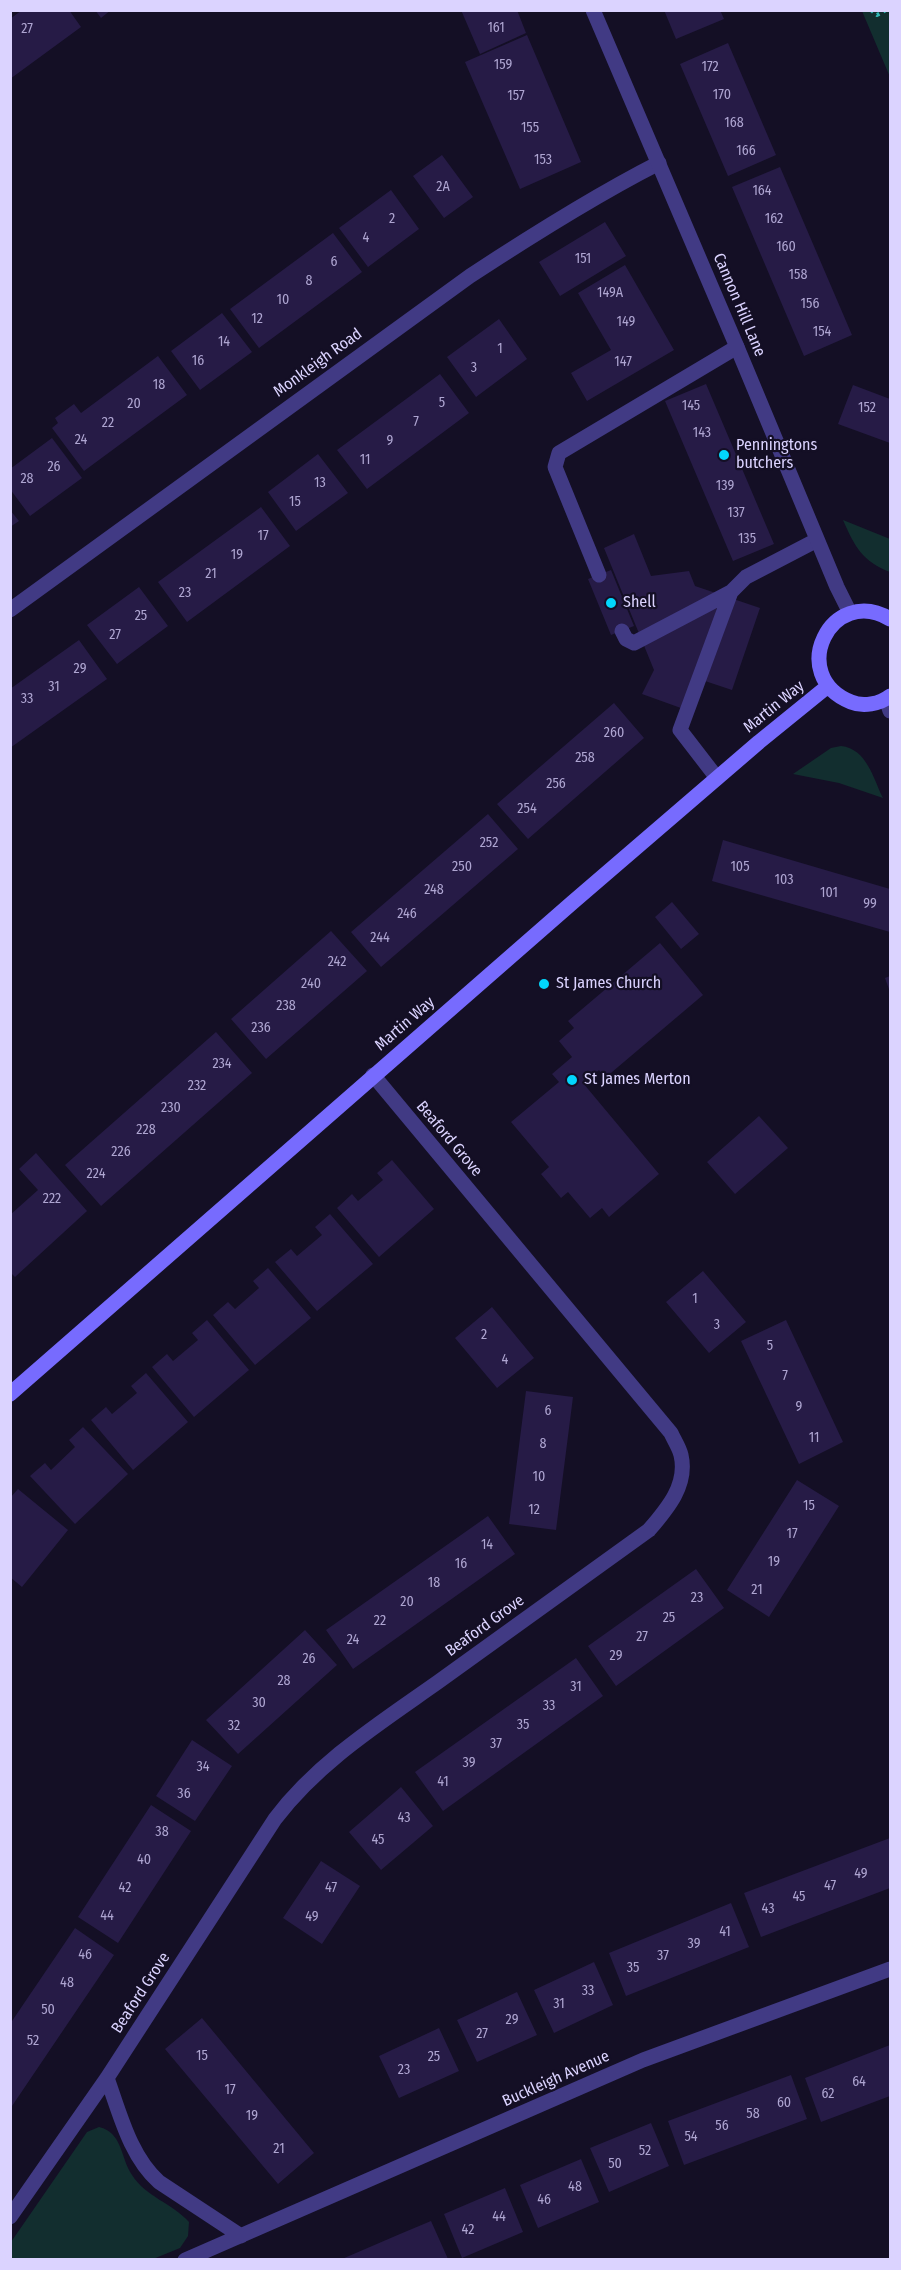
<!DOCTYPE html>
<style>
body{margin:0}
#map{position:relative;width:901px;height:2270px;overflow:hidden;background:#140f25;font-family:"Fira Sans Condensed",sans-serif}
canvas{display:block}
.frame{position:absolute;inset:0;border:12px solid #dbd3ff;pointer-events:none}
</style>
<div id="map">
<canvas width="901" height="2270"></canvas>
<div class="frame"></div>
</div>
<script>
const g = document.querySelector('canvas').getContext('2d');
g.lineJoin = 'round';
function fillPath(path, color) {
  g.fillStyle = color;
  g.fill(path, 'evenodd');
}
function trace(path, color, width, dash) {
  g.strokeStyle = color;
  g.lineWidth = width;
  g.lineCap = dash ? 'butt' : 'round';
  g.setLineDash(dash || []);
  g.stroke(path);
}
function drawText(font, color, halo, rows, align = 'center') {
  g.font = font + ' "Fira Sans Condensed",sans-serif';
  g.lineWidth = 4.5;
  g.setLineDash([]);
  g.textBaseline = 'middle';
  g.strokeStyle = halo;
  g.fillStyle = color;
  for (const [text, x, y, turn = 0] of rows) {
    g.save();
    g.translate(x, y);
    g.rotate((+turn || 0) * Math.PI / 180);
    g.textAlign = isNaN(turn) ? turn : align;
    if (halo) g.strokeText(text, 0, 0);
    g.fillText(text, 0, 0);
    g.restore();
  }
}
const green = new Path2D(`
 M862,11H890V77Z
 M843,520L890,539V572C862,561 855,547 843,520Z
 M841,746C867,749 873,778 883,798L839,783L793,774L831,748Z
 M99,2127C123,2133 120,2157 132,2175C146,2197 172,2203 189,2222L188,2236L180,2248L153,2259H11V2242L87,2132Z`);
const building = new Path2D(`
 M22,10H69L81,27L10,79V19Z
 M95,10H111L101,18Z
 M461,10H517L526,33L480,54Z
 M664,10H720L724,19L676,39Z
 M527,35L581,162L520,189L465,62Z
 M728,43L776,155L728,176L680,64Z
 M442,155L473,197L444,218L413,176Z
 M780,167L852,335L804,356L732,187Z
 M391,190L419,229L368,267L339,228Z
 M605,222L626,256L560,296L539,262Z
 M333,233L362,272L259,348L230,309Z
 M625,265L674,350L587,401L571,373L611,350L578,293Z
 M222,313L252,352L200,390L171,351Z
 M499,319L527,359L476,397L447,357Z
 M158,356L187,395L84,471L52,428L58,423L55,418L74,404L81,413Z
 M440,374L469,413L367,489L337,450Z
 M706,384L774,544L733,561L665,401Z
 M853,385L890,399V443L838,424Z
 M52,438L82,478L30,516L10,489V469Z
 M318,454L348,493L296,531L268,492Z
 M261,507L290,546L187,622L158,582Z
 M10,510L19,521L10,527Z
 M634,534L651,576L689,571L695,586L760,608L732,690L705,681L692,712L642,694L654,670L604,548Z
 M611,570L634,626L611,635L588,579Z
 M139,587L168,626L117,664L87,625Z
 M79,640L107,679L10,748V689Z
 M614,703L644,738L528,839L497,804Z
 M488,814L518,849L381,967L351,932Z
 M723,840L890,889V932L712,881Z
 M672,902L699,934L681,949L655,917Z
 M331,931L367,971L266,1059L231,1019Z
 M660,943L703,995L605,1078L599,1070L583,1083L659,1174L609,1217L602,1208L590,1218L568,1192L561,1198L541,1174L549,1167L511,1122L559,1082L552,1074L572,1057L559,1041L574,1028L568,1021Z
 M890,976V992L885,978Z
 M216,1032L252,1073L101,1206L65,1165Z
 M759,1116L788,1148L735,1194L707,1162Z
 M36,1153L87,1211L15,1277L10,1272V1215L38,1190L19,1169Z
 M392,1160L434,1209L379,1257L337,1208L352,1194L358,1201L370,1191L383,1180L377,1173Z
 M330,1214L373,1264L317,1311L275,1262L291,1249L297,1256L322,1235L315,1227Z
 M268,1268L311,1318L255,1365L213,1315L228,1302L235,1309L259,1288L253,1281Z
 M703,1271L746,1322L709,1353L666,1302Z
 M492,1307L534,1358L497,1388L455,1338Z
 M207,1320L249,1370L194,1417L152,1367L167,1354L173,1361L198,1340L192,1333Z
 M786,1320L843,1442L799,1464L741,1341Z
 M146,1373L188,1422L133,1470L91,1420L106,1407L112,1414L137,1393L131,1386Z
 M526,1391L573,1397L556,1530L509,1524Z
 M83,1427L128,1474L75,1524L30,1476L45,1463L51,1470L75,1447L69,1440Z
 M797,1480L839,1506L769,1617L727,1590Z
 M18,1489L68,1530L22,1587L10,1577L12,1510L10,1498Z
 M488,1516L515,1554L353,1669L326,1630Z
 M696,1569L724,1608L616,1686L588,1646Z
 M305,1630L337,1665L238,1754L206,1720Z
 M576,1658L603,1696L443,1811L415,1772Z
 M192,1740L232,1766L195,1821L156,1796Z
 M401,1787L433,1826L381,1870L349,1832Z
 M151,1805L191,1831L118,1943L78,1917Z
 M890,1838V1888L761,1937L744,1893Z
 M321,1861L360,1886L322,1944L283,1918Z
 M731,1903L749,1947L626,1996L609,1953Z
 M75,1928L114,1955L10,2109V2024Z
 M594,1962L613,2005L554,2033L534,1990Z
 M517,1992L537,2035L477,2062L457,2020Z
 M202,2018L314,2153L278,2184L165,2049Z
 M439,2028L459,2071L399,2098L379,2056Z
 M890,2045V2096L821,2122L805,2078Z
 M791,2075L807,2119L684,2165L668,2121Z
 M651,2123L669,2166L609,2192L590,2148Z
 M581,2159L599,2202L538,2228L520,2185Z
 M505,2188L523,2232L462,2258L444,2214Z
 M431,2221L448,2259H342L400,2234Z`);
const path = new Path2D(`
 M871,10L877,15L886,10`);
const service = new Path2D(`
 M599,575L555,467L559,453L737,347
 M622,631L626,639L634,643L731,592
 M717,778L680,730L731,592L746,577L817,540`);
const minor = new Path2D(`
 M10,610L470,276C531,236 594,196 659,163
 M886,699L890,711
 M107,2078C120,2114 130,2156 159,2182L241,2236
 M10,2217L107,2078L275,1819C318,1762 380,1723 438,1682C508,1631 579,1581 649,1530C667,1509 688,1485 681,1455C679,1447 674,1440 671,1433L373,1075
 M185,2260L643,2060L890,1969`);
const tertiary = new Path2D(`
 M593,10L737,347L837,587L850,613`);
const secondary = new Path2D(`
 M890,619C831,584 786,676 851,702C863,707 880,704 890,696
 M10,1394L573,902L759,742L828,686`);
const markers = [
 [724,455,6,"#02d6fc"],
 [611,603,6,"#02d6fc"],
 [544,984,6,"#02d6fc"],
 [572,1080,6,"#02d6fc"]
];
const numberNames = [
 ["161",496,28],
 ["27",27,29],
 ["159",503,65],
 ["172",710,67],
 ["170",722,95],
 ["157",516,96],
 ["168",734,123],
 ["155",530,128],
 ["166",746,151],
 ["153",543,160],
 ["2A",443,187],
 ["164",762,191],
 ["2",392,219],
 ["162",774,219],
 ["4",366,238],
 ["160",786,247],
 ["151",583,259],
 ["6",334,262],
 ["158",798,275],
 ["8",309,281],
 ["149A",610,293],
 ["10",283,300],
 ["156",810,304],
 ["12",257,319],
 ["149",626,322],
 ["154",822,332],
 ["14",224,342],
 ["1",500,349],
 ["16",198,361],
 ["147",623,362],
 ["3",474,368],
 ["18",159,385],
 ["5",442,403],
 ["20",134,404],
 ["145",691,406],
 ["152",867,408],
 ["7",416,422],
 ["22",108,423],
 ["143",702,433],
 ["24",81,440],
 ["9",390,441],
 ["11",365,460],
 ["26",54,467],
 ["28",27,479],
 ["13",320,483],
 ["139",725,486],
 ["15",295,502],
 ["137",736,513],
 ["17",263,536],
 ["135",747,539],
 ["19",237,555],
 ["21",211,574],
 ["23",185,593],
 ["25",141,616],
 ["27",115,635],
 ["29",80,669],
 ["31",54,687],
 ["33",27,699],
 ["260",614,733],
 ["258",585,758],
 ["256",556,784],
 ["254",527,809],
 ["252",489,843],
 ["250",462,867],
 ["105",740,867],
 ["103",784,880],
 ["248",434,890],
 ["101",829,893],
 ["99",870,904],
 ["246",407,914],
 ["244",380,938],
 ["242",337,962],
 ["240",311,984],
 ["238",286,1006],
 ["236",261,1028],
 ["234",222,1064],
 ["232",197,1086],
 ["230",171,1108],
 ["228",146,1130],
 ["226",121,1152],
 ["224",96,1174],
 ["222",52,1199],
 ["1",695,1299],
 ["3",717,1325],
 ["2",484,1335],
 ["5",770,1346],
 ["4",505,1360],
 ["7",785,1376],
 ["9",799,1407],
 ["6",548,1411],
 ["11",814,1438],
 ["8",543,1444],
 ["10",539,1477],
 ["15",809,1506],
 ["12",534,1510],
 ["17",792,1534],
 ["14",487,1545],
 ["19",774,1562],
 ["16",461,1564],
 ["18",434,1583],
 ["21",757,1590],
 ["23",697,1598],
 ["20",407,1602],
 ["25",669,1618],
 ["22",380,1621],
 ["27",642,1637],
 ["24",353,1640],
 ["29",616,1656],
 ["26",309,1659],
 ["28",284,1681],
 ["31",576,1687],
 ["30",259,1703],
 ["33",549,1706],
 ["35",523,1725],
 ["32",234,1726],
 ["37",496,1744],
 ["39",469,1763],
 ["34",203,1767],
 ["41",443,1782],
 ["36",184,1794],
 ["43",404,1818],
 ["38",162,1832],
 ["45",378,1840],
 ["40",144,1860],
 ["49",861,1874],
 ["47",830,1886],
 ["42",125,1888],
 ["47",331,1888],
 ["45",799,1897],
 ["43",768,1909],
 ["44",107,1916],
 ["49",312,1917],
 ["41",725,1932],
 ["39",694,1944],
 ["46",85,1955],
 ["37",663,1956],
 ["35",633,1968],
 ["48",67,1983],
 ["33",588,1991],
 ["31",559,2004],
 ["50",48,2010],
 ["29",512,2020],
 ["27",482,2034],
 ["52",33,2041],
 ["15",202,2056],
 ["25",434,2057],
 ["23",404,2070],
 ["64",859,2082],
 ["17",230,2090],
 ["62",828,2094],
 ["60",784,2103],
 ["58",753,2114],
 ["19",252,2116],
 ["56",722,2126],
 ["54",691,2137],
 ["21",279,2149],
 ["52",645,2151],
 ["50",615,2164],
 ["48",575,2187],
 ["46",544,2200],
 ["44",499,2217],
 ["42",468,2230]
];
const streetNames = [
 ["Cannon Hill Lane",739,305,67],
 ["Monkleigh Road",318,363,-36],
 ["Martin Way",774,707,-39],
 ["Martin Way",405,1024,-41],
 ["Beaford Grove",449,1139,50],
 ["Beaford Grove",485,1626,-36],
 ["Beaford Grove",141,1993,-57],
 ["Buckleigh Avenue",556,2079,-24]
];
const poiNames = [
 ["Penningtons",736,446],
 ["butchers",736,464],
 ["Shell",623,603],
 ["St James Church",556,984],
 ["St James Merton",584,1080]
];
fillPath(green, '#122e2f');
fillPath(building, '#261b46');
trace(path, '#30b6b5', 4, [3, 4.5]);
trace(service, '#413a84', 15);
trace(minor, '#413a84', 15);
trace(tertiary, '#413a84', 15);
trace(secondary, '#776bfe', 15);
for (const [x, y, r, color] of markers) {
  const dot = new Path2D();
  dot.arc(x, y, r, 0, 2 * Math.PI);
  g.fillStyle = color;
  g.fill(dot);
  trace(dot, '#140f25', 2);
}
drawText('14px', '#aea5d1', null, numberNames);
drawText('16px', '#dbd3ff', '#140f25', streetNames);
drawText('16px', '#dbd3ff', '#140f25', poiNames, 'left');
</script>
